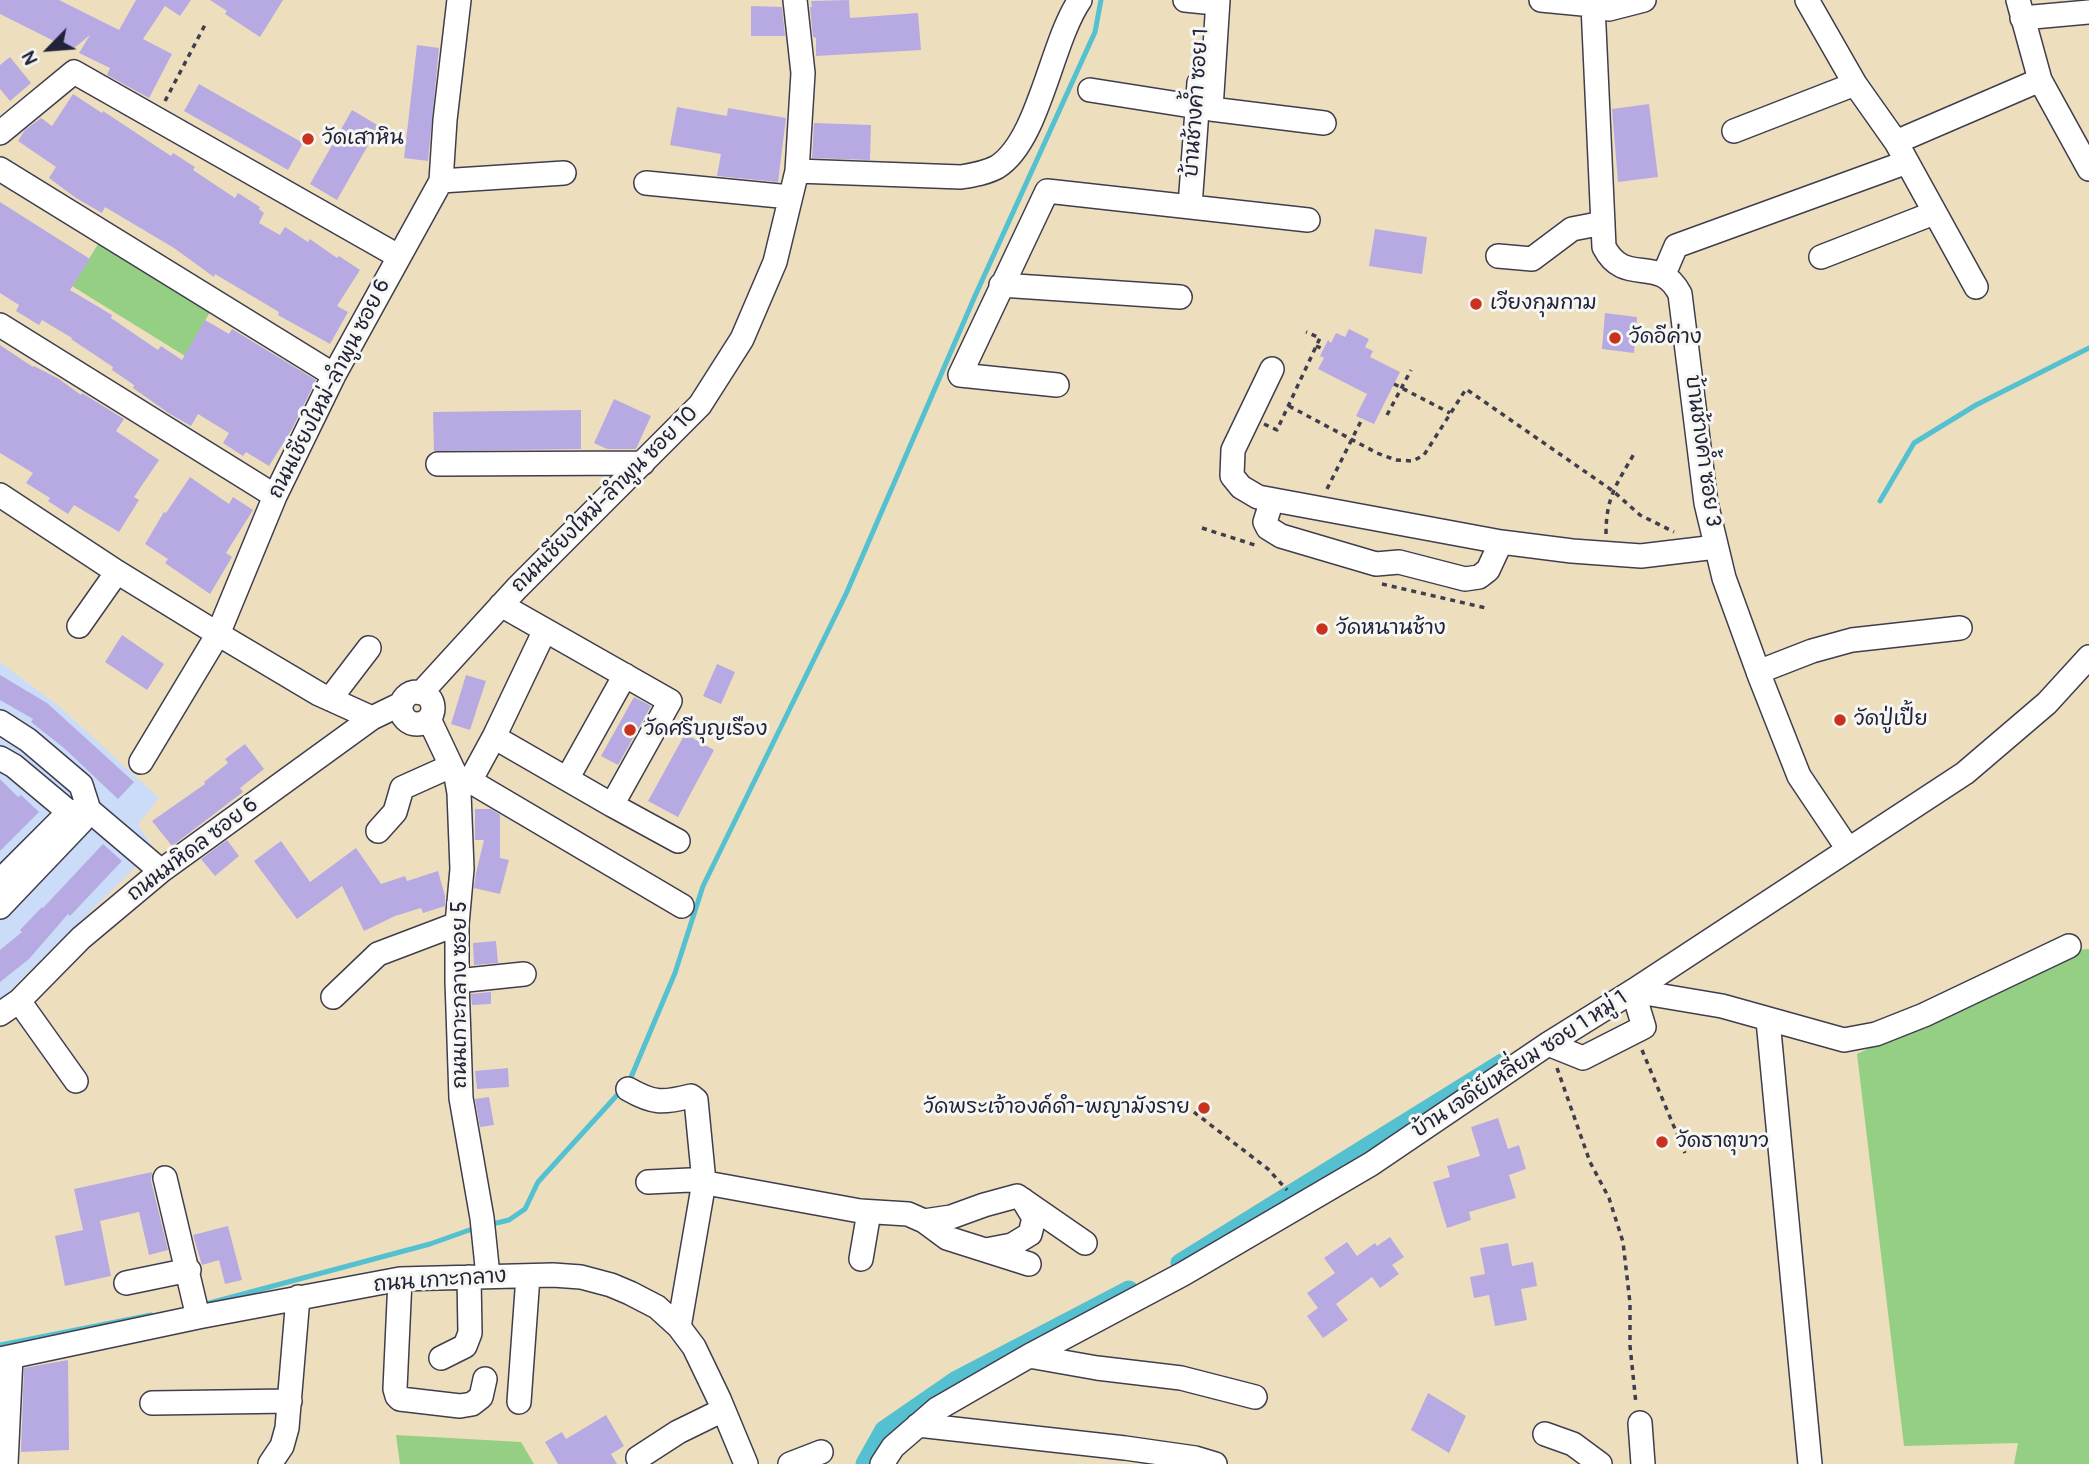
<!DOCTYPE html>
<meta charset="utf-8">
<style>
body{margin:0}
#map{position:relative;width:2089px;height:1464px;overflow:hidden;background:#eddfbd;font-family:Pangolin,sans-serif}
canvas{display:block}
.north{position:absolute;left:14px;top:14px;width:70px;height:70px;-webkit-text-stroke:5px #f6f6f2;paint-order:stroke;rotate:245deg;font-size:19px;font-weight:700;line-height:28px;text-align:center;color:#22223b}
.north::after{content:'';display:block;margin:auto;width:24px;height:32px;background:#22223b;clip-path:polygon(50% 0,100% 100%,50% 72%,0 100%)}
</style>
<div id="map">
<canvas width="2089" height="1464"></canvas>
<div class="north">N</div>
</div>
<script>
const g = document.querySelector('canvas').getContext('2d');
g.lineJoin = 'round';
function fillPath(path, color) {
  g.fillStyle = color;
  g.fill(path, 'evenodd');
}
function trace(path, color, width, dash) {
  g.strokeStyle = color;
  g.lineWidth = width;
  g.lineCap = dash ? 'butt' : 'round';
  g.setLineDash(dash || []);
  g.stroke(path);
}
function drawText(font, color, halo, rows, align = 'center') {
  g.font = font + ' Pangolin,"Playpen Sans Thai",sans-serif';
  g.lineWidth = 6;
  g.setLineDash([]);
  g.textBaseline = 'middle';
  g.strokeStyle = halo;
  g.fillStyle = color;
  for (const [text, x, y, turn = 0] of rows) {
    g.save();
    g.translate(x, y);
    g.rotate((+turn || 0) * Math.PI / 180);
    g.textAlign = isNaN(turn) ? turn : align;
    if (halo) g.strokeText(text, 0, 0);
    g.fillText(text, 0, 0);
    g.restore();
  }
}
const built = new Path2D(`
 M0,662L60,707L159,798L138,824L154,849L0,1000Z`);
const green = new Path2D(`
 M100,241L210,312L185,356L72,286Z
 M2089,949V1464H2014L2018,1443L1904,1446L1857,1054L2077,950Z
 M396,1435L521,1442L534,1464H400Z`);
const stream = new Path2D(`
 M1880,501L1914,443L1976,405L2089,348
 M488,1225L509,1220L525,1209L538,1182L629,1082L675,973L703,886L846,594L975,296L1095,32L1101,0
 M202,1305L430,1244L475,1228
 M0,1345L151,1315`);
const canal = new Path2D(`
 M1180,1263L1502,1063
 M865,1464L884,1430L955,1381L1129,1290`);
const building = new Path2D(`
 M0,0H59L119,30L136,0H191L180,16L165,6L143,39L172,54L149,98L107,75L110,68L79,53L90,35L72,50L0,14Z
 M210,0H283L260,37L225,14L227,11Z
 M849,0L850,18L918,13L921,50L816,56V38L813,37L810,7H812L811,1Z
 M751,6L782,7L785,36H751Z
 M417,45L439,48L428,161L404,158Z
 M10,57L31,83L10,101L0,89V65Z
 M199,84L303,143L288,170L184,111Z
 M73,94L102,113L103,111L171,156L173,153L195,167L193,170L235,198L238,193L260,207L259,209L264,213L259,223L280,235L285,227L308,242L310,239L337,258L339,256L360,270L337,306L348,312L330,344L278,315L279,312L215,274L214,277L174,248L105,207L102,213L76,198L49,178L56,167L18,141L25,130L41,118L52,126Z
 M1649,104L1658,177L1618,182L1612,109Z
 M677,107L727,116L728,108L786,118L778,182L717,176L721,154L670,145Z
 M352,110L379,126L337,200L310,184Z
 M814,123L871,125L870,160L812,158Z
 M0,202L90,259L70,290L112,315L111,318L158,350L161,346L182,360L205,320L229,334L232,329L316,380L292,429L269,466L246,452L243,456L223,443L229,433L198,414L191,426L170,414L133,388L134,385L112,370L113,367L71,339L72,338L42,320L39,325L16,311L19,305L0,293Z
 M1375,229L1427,237L1422,274L1369,266Z
 M1605,313L1637,317L1634,353L1602,349Z
 M1349,329L1369,339L1365,347L1373,351L1370,357L1400,372L1374,424L1356,416L1367,394L1318,369L1324,358L1320,356L1328,340L1331,343L1336,333L1345,337Z
 M0,345L33,367L34,366L59,379L81,395L82,393L124,419L116,431L159,460L134,497L139,500L119,532L74,505L68,514L48,501L50,498L26,483L33,473L0,453Z
 M614,399L651,416L636,449H607L594,443Z
 M581,410V449L434,451L433,412Z
 M190,477L229,504L233,497L253,510L226,553L232,557L210,594L165,563L168,559L145,544L164,512L166,513Z
 M122,635L164,664L147,690L105,662Z
 M717,664L735,672L721,704L703,696Z
 M0,675L47,703L134,782L118,799L64,748L31,722L33,719L0,700Z
 M466,675L486,681L470,730L451,724Z
 M634,697L651,706L618,765L601,756Z
 M685,734L714,750L678,817L648,801Z
 M245,744L264,769L240,788L243,792L172,846L152,821L205,784L204,782L228,763L225,759Z
 M0,779L18,797L21,795L39,812L0,851Z
 M475,809H491L500,815V858L509,860L500,894L474,888L476,873L484,840H475Z
 M227,840L239,856L215,876L201,859Z
 M281,841L310,882L356,848L381,884L405,876L407,881L438,871L445,896V906L423,913L421,908L395,916L364,931L342,886L297,919L254,861Z
 M103,844L122,861L70,916L68,914L29,959L0,982V950L22,932L20,930L42,907L43,908Z
 M496,941L498,963L474,965L473,943Z
 M491,992V1004L472,1005L471,994Z
 M508,1068L509,1087L477,1089L475,1071Z
 M489,1097L494,1125L480,1127L475,1099Z
 M1498,1118L1508,1149L1519,1145L1526,1169L1509,1175L1516,1198L1469,1212L1471,1220L1447,1228L1433,1182L1450,1177L1447,1166L1480,1156L1471,1127Z
 M152,1172L151,1181L168,1250L149,1255L139,1212L100,1221L111,1276L65,1286L55,1236L83,1230L74,1189Z
 M228,1226L242,1280L225,1284L219,1260L202,1265L193,1235Z
 M1390,1237L1404,1257L1392,1265L1399,1274L1380,1288L1372,1277L1336,1304L1348,1320L1323,1338L1307,1316L1318,1308L1307,1293L1335,1273L1324,1258L1347,1242L1357,1256L1375,1243L1377,1246Z
 M1508,1243L1512,1266L1533,1262L1537,1286L1521,1289L1527,1320L1495,1326L1489,1295L1474,1298L1470,1277L1485,1274L1480,1248Z
 M68,1360L69,1450L21,1452L24,1368Z
 M1428,1393L1466,1416L1449,1453L1411,1430Z
 M606,1415L624,1446L611,1454L617,1464H558L545,1442L562,1432L566,1439Z`);
const path = new Path2D(`
 M165,101L206,23
 M1316,346L1323,349
 M1394,384L1450,413
 M1289,406L1377,453L1396,460L1413,461L1424,455L1466,389L1613,491L1640,515L1674,532
 M1387,415L1411,370
 M1264,424L1277,430L1320,338L1306,332
 M1327,489L1362,419
 M1202,528L1258,546
 M1606,534C1606,496 1617,484 1635,452
 M1382,584L1486,608
 M1642,1050L1685,1153
 M1557,1068L1590,1162L1609,1198L1623,1242L1630,1303V1346L1636,1404
 M1186,1106L1268,1169L1287,1190`);
const minor = new Path2D(`
 M1185,0L1205,2
 M1218,0L1211,109L1324,123
 M1541,0L1593,5L1609,9L1644,0
 M1807,0L1855,84L1896,142L1976,287
 M2018,0L2040,80L2089,169
 M1593,5L1604,247C1625,288 1659,253 1680,294L1706,503L1724,578L1760,677L1799,776L1848,849
 M2022,18L2089,12
 M1090,90L1198,107
 M1734,131L1855,84
 M0,133L74,72L398,256
 M1896,142L2040,80
 M0,169L334,375
 M797,171L961,177C973,175 986,173 997,167C1039,141 1051,42 1080,0
 M441,181L564,173
 M646,183L790,197
 M1190,206L1199,83
 M1498,256L1532,259L1572,229L1603,223
 M1821,257L1934,213
 M1664,274L1676,246L1907,162
 M1001,285L1180,297
 M0,325L275,496
 M1272,369L1233,450L1232,476L1241,487L1258,497L1501,542L1572,551L1641,556L1716,547
 M1057,385L960,375L1047,191L1308,220
 M438,464L643,463
 M0,495L117,572L218,634L319,694L372,718
 M1272,500L1265,522L1268,528L1281,536L1376,564L1399,562L1465,579L1479,577L1488,570L1501,542
 M79,626L117,572
 M1758,672L1812,651L1852,640L1960,628
 M401 708a16 16 0 1 1 32 0a16 16 0 1 1-32 0Z
 M421,693L517,588L700,405L742,339L775,262L797,171L803,73L795,0
 M330,699L369,648
 M429,719L456,776L459,793L462,869L457,924V981L461,1098L482,1218L488,1276
 M0,722L28,740L81,785L89,810L161,871
 M494,737L612,805L670,701L501,605
 M0,758L14,766L69,812
 M141,762L218,634L275,496L334,375L441,181L445,120L459,0
 M456,776L470,781L682,906
 M567,779L625,675
 M470,781L494,737L545,630
 M612,805L678,841
 M378,831L395,812L402,788L451,766
 M0,881L69,812L86,810
 M0,907L81,822L89,810
 M457,981L524,974
 M333,997L378,954L457,924
 M19,1001L76,1081
 M0,1014L19,1001L81,938L161,871L372,718L401,704
 M1768,1020L1810,1464
 M1548,1044L1583,1058L1644,1027L1633,991L1722,1006L1844,1040L1876,1034L1924,1015L2069,946
 M628,1089C654,1104 663,1103 691,1096L696,1100L704,1182L679,1327
 M165,1178L198,1317
 M648,1182L690,1180L860,1211L908,1214L924,1221L947,1238L1029,1264
 M924,1221L951,1217L984,1205L1017,1196L1085,1243
 M986,1250L1012,1245L1030,1234L1034,1218L1023,1200
 M861,1259L869,1212
 M400,1279L395,1389L397,1396L400,1399L460,1406L472,1404L481,1397L485,1379
 M126,1283L189,1270
 M1029,1356L1097,1368L1181,1378L1255,1397
 M441,1358L465,1346L470,1333L469,1277
 M0,1359L198,1317L400,1279L553,1275L581,1277L611,1285L630,1293L657,1307L679,1327L694,1347L719,1399L746,1464
 M519,1402L528,1276
 M152,1403L290,1401
 M1640,1423L1643,1464
 M918,1425L1125,1448L1195,1458L1215,1464
 M1545,1434L1573,1444L1600,1464
 M638,1458L678,1432L723,1410
 M6,1464L11,1357
 M270,1464L282,1446L287,1428L298,1297
 M790,1464L821,1452
 M882,1464L893,1447L937,1409L1029,1356L1183,1274L1371,1164L1548,1044L1633,991L1965,773L2047,703L2089,657`);
const markers = [
 [308,139,7,"#c8321e"],
 [1476,304,7,"#c8321e"],
 [1615,338,7,"#c8321e"],
 [1322,629,7,"#c8321e"],
 [1840,720,7,"#c8321e"],
 [630,730,7,"#c8321e"],
 [1204,1108,7,"#c8321e"],
 [1662,1142,7,"#c8321e"]
];
const streetNames = [
 ["บ้านช้างค้ำ ซอย 1",1197,103,-86],
 ["ถนนเชียงใหม่-ลำพูน ซอย 6",330,389,-63],
 ["บ้านช้างค้ำ ซอย 3",1702,451,82],
 ["ถนนเชียงใหม่-ลำพูน ซอย 10",605,500,-45],
 ["ถนนมหิดล ซอย 6",193,850,-37],
 ["ถนนเกาะกลาง ซอย 5",461,995,-90],
 ["บ้าน เจดีย์เหลี่ยม ซอย 1 หมู่ 1",1520,1065,-33],
 ["ถนน เกาะกลาง",440,1281,-4]
];
const poiNames = [
 ["วัดเสาหิน",322,139],
 ["เวียงกุมกาม",1490,304],
 ["วัดอีค่าง",1629,338],
 ["วัดหนานช้าง",1336,629],
 ["วัดปู่เปี้ย",1854,720],
 ["วัดศรีบุญเรือง",644,730],
 ["วัดพระเจ้าองค์ดำ-พญามังราย",1190,1108,"right"],
 ["วัดธาตุขาว",1676,1142]
];
fillPath(built, '#cbdcf9');
fillPath(green, '#94cf83');
trace(stream, '#55c0d0', 5);
trace(canal, '#55c0d0', 19);
fillPath(building, '#b7aae2');
trace(minor, '#403e4e', 26);
trace(path, '#403e4e', 3.5, [5, 5]);
trace(minor, '#fff', 23);
for (const [x, y, r, color] of markers) {
  const dot = new Path2D();
  dot.arc(x, y, r, 0, 2 * Math.PI);
  g.fillStyle = color;
  g.fill(dot);
  trace(dot, '#f6f6f2', 2.5);
}
drawText('21px', '#22223b', '#f6f6f2', streetNames);
drawText('21px', '#22223b', '#f6f6f2', poiNames, 'left');
</script>
